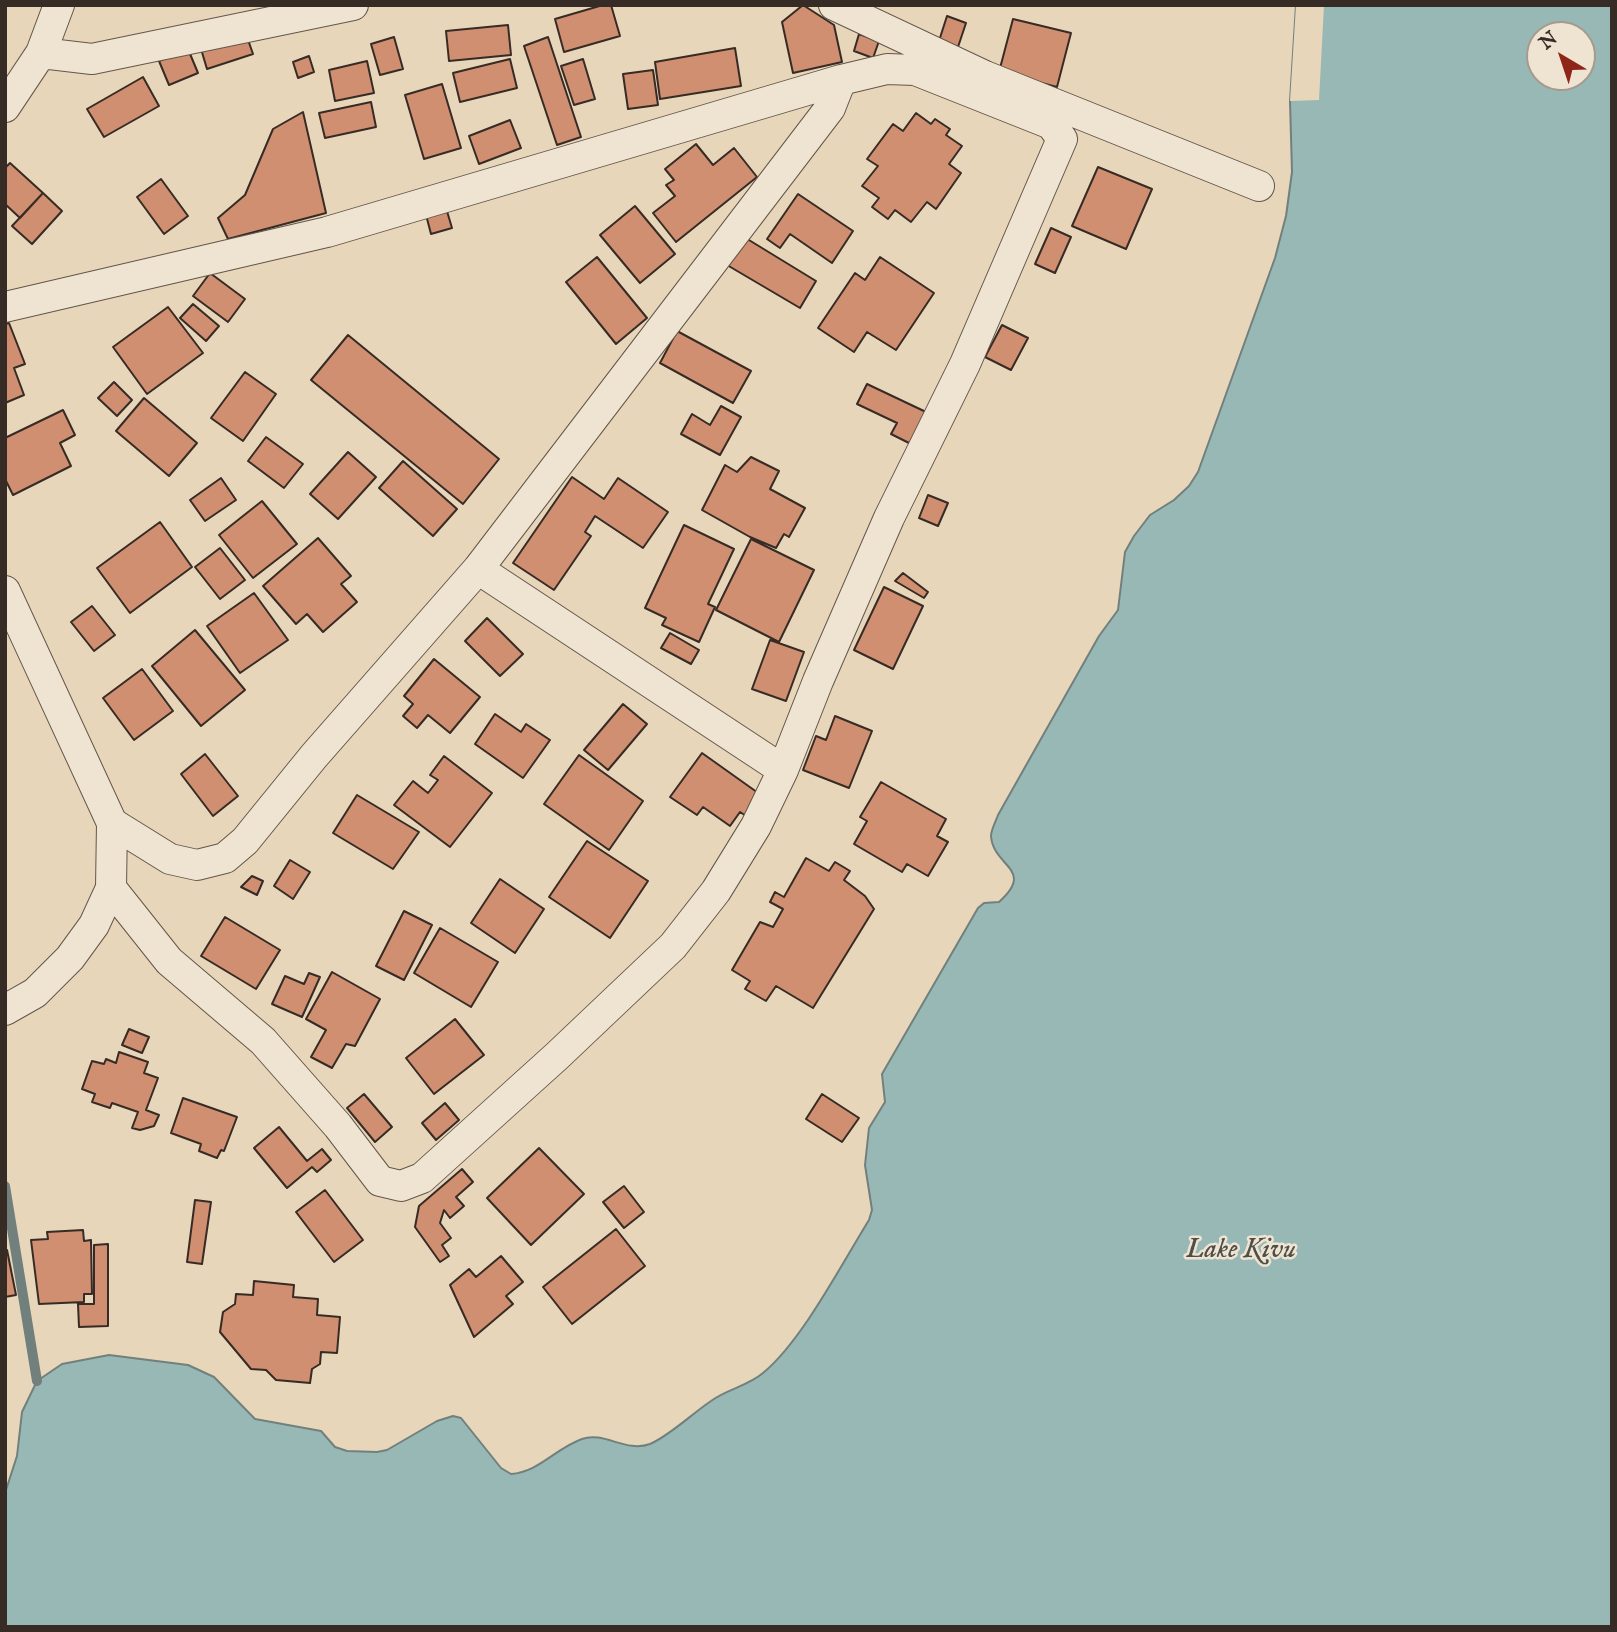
<!DOCTYPE html>
<style>
body{margin:0}
#map{position:relative;width:1617px;height:1632px;overflow:hidden;background:#e7d6ba;font-family:"IM FELL English",serif}
canvas{display:block}
.frame{position:absolute;inset:0;border:7px solid #372b25;pointer-events:none}
.north{position:absolute;left:1526px;top:21px;width:70px;height:70px;box-sizing:border-box;background:#efe4d2;border:2px solid #a59a8d;border-radius:50%;rotate:321deg;font-size:19px;font-weight:700;line-height:28px;text-align:center;color:#372b25}
.north::after{content:'';display:block;margin:auto;width:24px;height:32px;background:#8f2418;clip-path:polygon(50% 0,100% 100%,50% 72%,0 100%)}
</style>
<div id="map">
<canvas width="1617" height="1632"></canvas>
<div class="frame"></div>
<div class="north">N</div>
</div>
<script>
const g = document.querySelector('canvas').getContext('2d');
g.lineJoin = 'round';
function fillPath(path, color) {
  g.fillStyle = color;
  g.fill(path, 'evenodd');
}
function trace(path, color, width, dash) {
  g.strokeStyle = color;
  g.lineWidth = width;
  g.lineCap = dash ? 'butt' : 'round';
  g.setLineDash(dash || []);
  g.stroke(path);
}
function drawText(font, color, halo, rows, align = 'center') {
  g.font = font + ' "IM FELL English",serif';
  g.lineWidth = 5;
  g.setLineDash([]);
  g.textBaseline = 'middle';
  g.strokeStyle = halo;
  g.fillStyle = color;
  for (const [text, x, y, turn = 0] of rows) {
    g.save();
    g.translate(x, y);
    g.rotate((+turn || 0) * Math.PI / 180);
    g.textAlign = isNaN(turn) ? turn : align;
    if (halo) g.strokeText(text, 0, 0);
    g.fillText(text, 0, 0);
    g.restore();
  }
}
const water = new Path2D(`
 M1296,5H1612V1627H5V1493L17,1456L22,1412L37,1381L62,1364L109,1355L188,1365L214,1377L255,1419L321,1431L335,1447L347,1451L377,1452L387,1450L437,1421L453,1416L461,1418L501,1468L511,1474C539,1472 556,1448 582,1439C604,1431 626,1453 650,1444C669,1436 693,1413 711,1401C727,1389 748,1386 763,1373C802,1341 841,1265 869,1220L872,1210L865,1165L869,1128L885,1102L882,1074L978,908L984,903L999,902C1036,869 993,867 991,836C991,830 996,821 998,815L1099,636L1118,610L1125,552L1134,536L1150,515L1174,500L1189,486L1198,472L1275,258L1286,216L1292,172L1290,101ZM1540,35H1582V77H1540Z`);
const pier = new Path2D(`
 M1296,5H1324L1319,100L1290,101Z`);
const stream = new Path2D(`
 M5,1186L37,1381`);
const building = new Path2D(`
 M603,5H611L620,36L564,52L555,19Z
 M803,5L834,25L842,62L793,73L782,22Z
 M947,16L966,23L958,47L939,41Z
 M1013,19L1071,33L1057,87L999,72Z
 M508,25L511,55L449,61L446,31Z
 M246,34L253,54L207,69L201,49Z
 M859,34L879,41L873,58L854,51Z
 M394,37L403,69L380,75L371,44Z
 M548,37L581,137L557,145L524,46Z
 M735,48L741,86L660,99L655,62Z
 M188,49L198,73L169,85L159,61Z
 M309,56L314,72L298,78L293,62Z
 M510,59L517,88L460,102L453,73Z
 M583,59L595,99L574,105L561,66Z
 M367,61L374,93L335,101L329,70Z
 M653,70L658,105L628,109L623,74Z
 M143,77L159,106L104,137L87,109Z
 M442,84L461,148L424,159L405,95Z
 M371,102L376,127L325,138L319,113Z
 M303,112L326,213L228,239L218,218L245,195L273,129Z
 M916,113L931,124L935,119L950,129L946,135L962,146L949,164L961,173L936,209L927,202L911,222L895,210L888,219L872,207L879,198L862,186L878,166L867,159L893,124L903,131Z
 M510,120L521,148L479,164L469,136Z
 M696,144L713,165L734,148L757,177L676,242L653,213L675,196L666,185L674,180L665,169Z
 M10,163L43,193L20,218L5,204V168Z
 M1098,167L1152,189L1126,249L1072,226Z
 M161,179L188,216L164,234L137,197Z
 M43,193L62,211L32,244L12,226Z
 M798,194L853,231L832,263L790,234L780,248L767,239Z
 M444,201L452,228L431,234L424,207Z
 M635,206L675,254L640,283L600,235Z
 M1051,228L1071,237L1055,273L1035,264Z
 M744,237L816,281L800,308L727,265Z
 M597,257L647,318L616,344L566,282Z
 M880,257L934,293L896,350L867,332L854,352L818,328L855,273L865,280Z
 M210,273L245,299L228,322L193,296Z
 M193,304L219,326L206,341L180,318Z
 M168,307L203,353L147,394L113,347Z
 M9,323L25,364L14,368L24,395L5,403V324Z
 M1002,325L1028,338L1011,370L985,357Z
 M677,331L751,371L733,403L660,363Z
 M348,335L499,459L463,504L311,380Z
 M245,372L276,394L243,441L211,418Z
 M114,382L132,400L117,416L98,398Z
 M867,384L926,412L911,444L891,434L897,423L857,404Z
 M144,398L197,443L169,476L116,431Z
 M721,406L741,417L720,455L681,434L692,414L710,425Z
 M63,410L75,435L60,443L71,466L13,495L5,479V438Z
 M266,437L303,464L284,488L248,461Z
 M348,452L376,477L338,519L310,494Z
 M751,457L779,471L770,489L805,508L789,537L784,534L776,548L750,537L702,510L725,465L737,472Z
 M403,461L457,509L433,536L379,488Z
 M572,477L604,499L618,478L668,512L643,548L595,516L585,532L591,536L554,590L513,563Z
 M221,478L236,500L205,521L190,500Z
 M928,495L948,503L938,526L919,518Z
 M262,501L297,544L253,578L219,535Z
 M160,522L192,567L130,613L97,568Z
 M684,525L734,549L708,604L715,607L699,642L662,625L666,618L645,608Z
 M318,538L351,576L341,584L357,602L323,632L307,614L296,624L263,586Z
 M751,539L814,570L779,642L716,610Z
 M220,548L245,580L220,599L195,567Z
 M903,573L928,592L924,598L895,581Z
 M884,587L923,606L893,669L854,650Z
 M254,593L288,640L240,673L207,626Z
 M92,606L115,635L94,651L71,622Z
 M487,618L523,654L500,676L465,641Z
 M195,630L245,690L201,726L152,666Z
 M670,633L699,650L691,664L661,648Z
 M770,640L804,652L786,701L752,689Z
 M434,659L480,697L450,733L428,715L417,728L403,716L413,704L404,696Z
 M142,669L173,711L134,740L103,698Z
 M623,704L647,724L608,770L584,750Z
 M495,714L521,732L526,724L550,740L523,778L475,744Z
 M835,716L872,731L849,788L803,770L816,736L826,740Z
 M702,753L761,795L746,816L740,812L730,826L703,807L697,815L670,797Z
 M205,754L238,796L213,816L181,774Z
 M579,755L643,801L609,850L544,804Z
 M444,756L492,793L450,847L394,805L413,781L428,793L438,780L430,775Z
 M881,782L946,819L937,836L948,842L928,876L907,864L902,872L854,844L867,821L860,817Z
 M357,795L419,832L393,869L333,833Z
 M587,841L648,881L610,938L549,897Z
 M806,858L829,871L835,862L850,871L844,880L865,896L874,909L813,1008L776,986L766,1001L745,989L750,981L732,970L760,922L773,927L783,909L770,902L775,892L784,897Z
 M290,860L310,872L293,899L274,886Z
 M252,876L263,881L257,895L241,887Z
 M500,879L544,909L515,953L471,923Z
 M404,911L432,925L404,980L376,966Z
 M225,917L280,950L256,989L201,956Z
 M440,928L498,962L471,1007L414,973Z
 M332,972L380,999L355,1046L346,1044L332,1068L311,1057L326,1030L306,1019Z
 M309,973L320,977L302,1017L272,1004L285,976L304,984Z
 M455,1019L484,1055L434,1094L406,1058Z
 M129,1029L149,1037L142,1053L122,1045Z
 M119,1052L148,1062L144,1073L158,1078L146,1110L159,1115L154,1126L140,1130L132,1128L138,1112L112,1103L110,1108L92,1102L95,1094L82,1089L92,1061L104,1064L106,1059L116,1063Z
 M364,1094L392,1127L375,1142L347,1108Z
 M822,1094L859,1118L842,1142L806,1119Z
 M183,1098L237,1117L224,1151L221,1150L217,1158L199,1151L201,1144L171,1133Z
 M445,1103L459,1120L436,1140L422,1123Z
 M279,1127L307,1161L322,1149L331,1160L317,1172L312,1167L287,1188L254,1148Z
 M539,1148L584,1194L531,1245L487,1198Z
 M462,1169L473,1182L456,1197L464,1206L450,1218L444,1210L440,1223L451,1238L442,1245L449,1256L440,1262L415,1227L419,1206Z
 M624,1186L644,1212L624,1228L603,1202Z
 M325,1190L363,1240L334,1262L296,1212Z
 M195,1200L211,1202L202,1264L187,1262Z
 M616,1229L645,1266L572,1324L543,1287Z
 M83,1230L84,1241L91,1240L92,1294H84V1302L39,1304L31,1240L48,1239L47,1232Z
 M108,1244V1326L79,1327L78,1304H94V1245Z
 M7,1250L16,1295L5,1297V1251Z
 M501,1256L523,1282L506,1296L513,1304L474,1337L450,1285L469,1269L476,1277Z
 M254,1281L294,1285L293,1297L318,1299L317,1315L340,1317L337,1353L321,1352L320,1364L312,1369L310,1383L276,1380L266,1370L251,1369L220,1332L223,1312L235,1304L236,1294L253,1295Z`);
const minor = new Path2D(`
 M834,5L985,76L1259,186
 M41,53L92,59L353,5
 M5,107L41,53L59,5
 M5,307L327,232L841,80L887,69L915,70L1051,124L1062,139L965,364L889,518L818,681L783,770L756,826L716,891L673,946L557,1056L422,1178L401,1186L380,1181L338,1126L263,1041L169,961L111,888
 M478,569L783,770
 M5,591L112,823L111,888L94,925L70,958L35,993L5,1010
 M112,823L170,859L197,865L225,858L245,841L314,756L478,569L830,108L841,80`);
const waterNames = [
 ["Lake Kivu",1241,1251]
];
fillPath(water, '#98b8b6');
trace(water, '#71807c', 2);
fillPath(pier, '#e7d6ba');
trace(stream, '#71807c', 10);
fillPath(building, '#cf8f70');
trace(building, '#372b25', 2);
trace(minor, '#63564a', 32);
trace(minor, '#efe4d2', 30);
drawText('italic 28px', '#4f4e49', '#efe4d2', waterNames);
</script>
